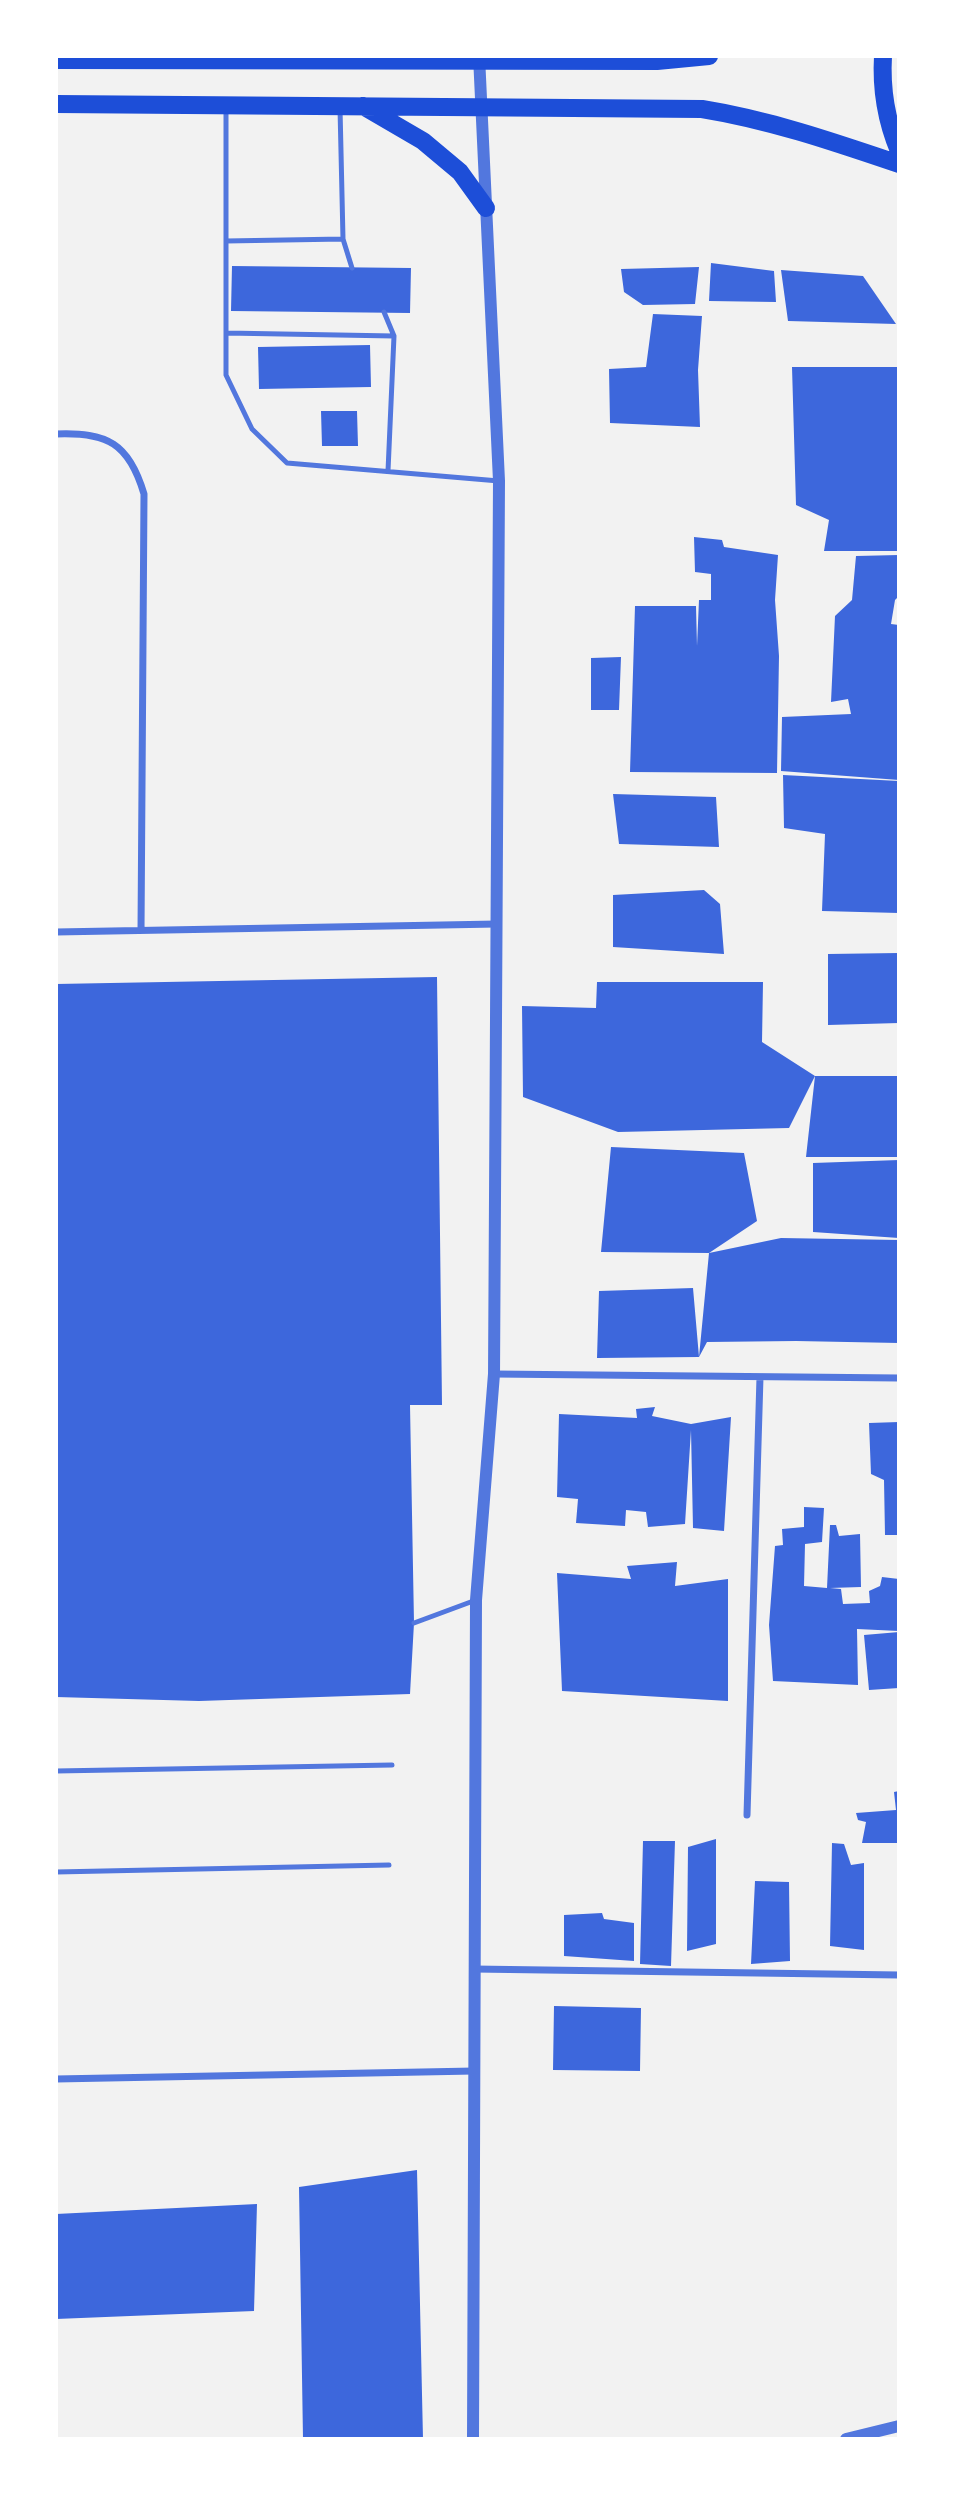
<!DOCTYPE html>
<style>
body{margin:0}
#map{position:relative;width:955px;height:2495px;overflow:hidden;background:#f2f2f2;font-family:Georgia,serif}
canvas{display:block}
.frame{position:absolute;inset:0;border:58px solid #fff;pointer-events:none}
</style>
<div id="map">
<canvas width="955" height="2495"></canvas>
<div class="frame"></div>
</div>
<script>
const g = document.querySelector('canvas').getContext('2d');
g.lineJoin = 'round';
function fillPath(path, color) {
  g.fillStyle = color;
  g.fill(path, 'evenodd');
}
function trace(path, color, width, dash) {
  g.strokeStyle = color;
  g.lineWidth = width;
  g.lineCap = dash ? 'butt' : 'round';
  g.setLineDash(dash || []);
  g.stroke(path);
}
const building = new Path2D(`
 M711,263L774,271L776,302L709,301Z
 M232,266L411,268L410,313L231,311Z
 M699,267L695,304L643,305L624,292L621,269Z
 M781,270L863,276L896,324L788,321Z
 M653,314L702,316L698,370L700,427L610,423L609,369L646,367Z
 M370,345L371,387L259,389L258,347Z
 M792,367H899V551H824L829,520L796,505Z
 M321,411H357L358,446H322Z
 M694,537L722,540L724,547L778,555L775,600L779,656L777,773L630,772L635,606H696L697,646L699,600H711V574L695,572Z
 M899,555V596L895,600L891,624L899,625V780L781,771L782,717L851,714L848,699L831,702L835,616L852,600L856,556Z
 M621,657L619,710H591V658Z
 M783,775L899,781V913L822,911L825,834L784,828Z
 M613,794L716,797L719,847L619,844Z
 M704,890L720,904L724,954L613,947V895Z
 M899,953V1023L828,1025V954Z
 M437,977L442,1405H410L414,1623L410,1694L199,1701L56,1697V984Z
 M597,982H763L762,1042L815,1076H899V1157H806L815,1076L789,1128L618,1132L523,1097L522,1006L596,1008Z
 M611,1147L744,1153L757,1221L709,1253L601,1252Z
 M899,1160V1238L813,1232V1163Z
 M781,1238L899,1240V1343L796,1341L707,1342L699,1357L709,1253Z
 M693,1288L699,1357L597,1358L599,1291Z
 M655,1407L652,1416L691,1424L731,1417L724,1531L693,1528L691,1430L685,1524L648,1527L646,1512L626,1510L625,1526L576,1523L578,1499L557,1497L559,1414L637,1418L636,1409Z
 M899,1422V1535H885L884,1480L871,1474L869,1423Z
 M804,1507L824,1508L822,1542L805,1544L804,1586L827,1588L830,1525H836L839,1536L860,1534L861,1587L830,1588L841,1589L843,1604L870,1603L869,1591L880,1586L882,1577L899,1579V1631L857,1629L858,1685L773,1681L769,1625L775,1546L783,1545L782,1529L804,1527Z
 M677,1562L675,1586L728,1579V1701L562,1691L557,1573L631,1579L627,1566Z
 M899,1632V1688L869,1690L864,1635Z
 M899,1791V1843H862L866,1822L858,1820L856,1813L896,1810L894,1792Z
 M716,1839V1944L687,1951L688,1847Z
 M643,1841H675L671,1966L640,1964Z
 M832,1843L844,1844L851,1865L864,1863V1950L830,1946Z
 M755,1881L789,1882L790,1961L751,1964Z
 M602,1913L604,1919L634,1923V1961L564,1956V1915Z
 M554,2006L641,2008L640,2071L553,2070Z
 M417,2170L423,2439H303L299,2187Z
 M257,2204L254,2311L56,2319V2214Z`);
const service = new Path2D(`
 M226,108V375L252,429L287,463L499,481
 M340,108L343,239L352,268
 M226,241L343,239
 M384,312L394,336L388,471
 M226,333L394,336
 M414,1623L476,1600
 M56,1771L392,1765
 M56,1872L389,1865`);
const minor = new Path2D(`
 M56,434C107,432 129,443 144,494L141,930
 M56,932L497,924
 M494,1374L899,1378
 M747,1815L760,1377
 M474,1969L899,1975
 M56,2079L474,2071`);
const tertiary = new Path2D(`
 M473,2439L476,1600L494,1374L499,481L479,56
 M846,2439L899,2426`);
const primary = new Path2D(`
 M883,56C881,90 886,120 899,151
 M56,60L657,61L709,56
 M56,104L702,109C770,120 834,142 899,164
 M363,106L423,141L460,172L486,208`);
fillPath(building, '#3d67dc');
trace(service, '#5277de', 5);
trace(minor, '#5277de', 7);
trace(tertiary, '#5277de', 12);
trace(primary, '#1d4ed8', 18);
</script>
